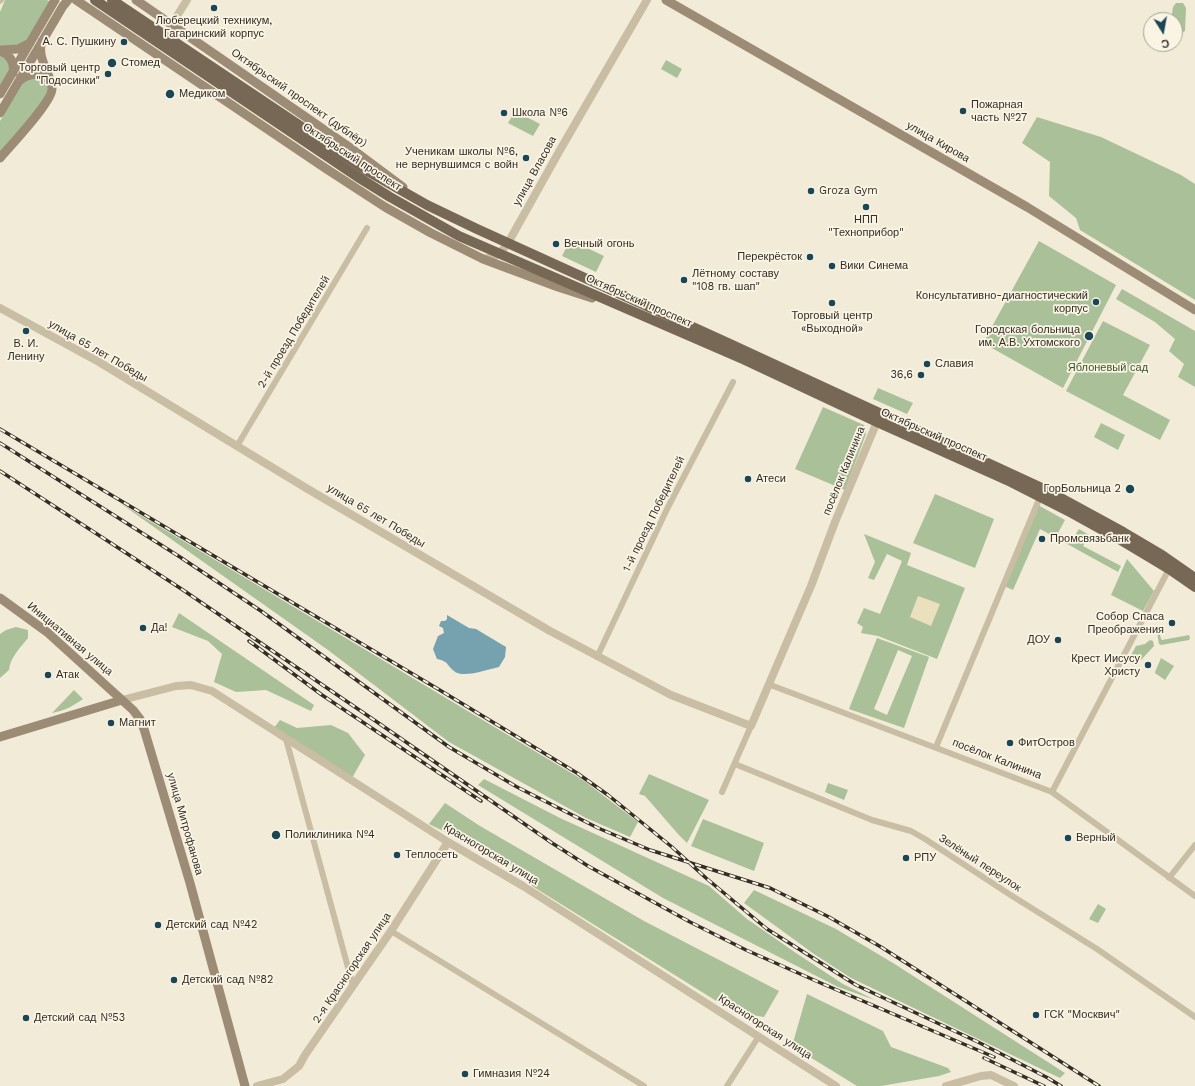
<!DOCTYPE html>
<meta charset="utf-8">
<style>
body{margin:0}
#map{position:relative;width:1195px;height:1086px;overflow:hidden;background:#f1ebd8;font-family:"Work Sans",sans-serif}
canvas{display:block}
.north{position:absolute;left:1143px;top:12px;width:40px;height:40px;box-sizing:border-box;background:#f9f4e4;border:1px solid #aaa498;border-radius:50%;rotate:169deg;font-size:11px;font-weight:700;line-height:16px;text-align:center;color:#342d26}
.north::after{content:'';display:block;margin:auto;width:14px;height:18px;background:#1b4656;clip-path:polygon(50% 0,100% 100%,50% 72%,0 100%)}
</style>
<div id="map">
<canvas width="1195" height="1086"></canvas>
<div class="north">С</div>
</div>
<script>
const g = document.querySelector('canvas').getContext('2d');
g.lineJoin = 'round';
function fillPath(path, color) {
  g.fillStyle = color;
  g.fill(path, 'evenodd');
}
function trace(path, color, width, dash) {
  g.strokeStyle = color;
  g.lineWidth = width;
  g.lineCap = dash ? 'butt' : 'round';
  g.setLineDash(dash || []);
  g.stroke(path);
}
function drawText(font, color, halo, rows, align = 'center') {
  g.font = font + ' "Work Sans",sans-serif';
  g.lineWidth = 3.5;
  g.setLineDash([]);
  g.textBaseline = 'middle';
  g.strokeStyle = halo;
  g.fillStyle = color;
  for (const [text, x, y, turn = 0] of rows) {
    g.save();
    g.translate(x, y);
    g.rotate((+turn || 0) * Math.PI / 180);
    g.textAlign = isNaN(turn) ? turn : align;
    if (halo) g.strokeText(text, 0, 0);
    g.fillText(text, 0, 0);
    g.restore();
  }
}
const green = new Path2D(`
 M5,0H47L51,2L26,42L21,45L0,47V12Z
 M1176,3H1183L1186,8L1185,31L1180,34H1175V20H1171L1173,7Z
 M0,54L7,59L10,69L0,88Z
 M666,60L682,69L677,78L661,69Z
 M34,76L46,82L48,90L42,103L0,153V121L21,84Z
 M515,111L540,124L533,136L508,123Z
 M1037,117L1101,137L1181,175L1195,184V300L1080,230L1076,218L1049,196L1050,162L1022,143Z
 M570,240L604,256L596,272L562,256Z
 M1039,241L1116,285L1063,388L983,343Z
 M1122,289L1195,331V387L1178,377L1184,364L1169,351L1175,339L1155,322L1116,299Z
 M1103,321L1150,345L1123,395L1170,420L1160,440L1066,391Z
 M878,388L913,403L907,414L873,399Z
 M823,407L864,425L866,434L845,490L795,469Z
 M1101,423L1125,435L1118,450L1094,437Z
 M935,494L994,519L975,568L913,543Z
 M120,503L583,780L638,822L630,837L586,818L449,742L328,650Z
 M1038,505L1065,520L1058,533L1072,540L1079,529L1089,535L1083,546L1121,566L1118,572L1040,529L1013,590L1004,586Z
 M864,534L911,553L907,565L965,588L937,659L878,636L861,633L863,627L857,623L864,608L880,614L902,561L887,554L874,580L868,578L875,562Z
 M1127,559L1154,591L1143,611L1111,595Z
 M179,613L314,705L311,711L266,690L236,692L214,682L222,654L208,641L172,627Z
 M16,627L28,630V638C20,648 10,658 9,670L0,678V634L6,630Z
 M1159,631L1161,639L1162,640L1189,635L1190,638L1189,640L1161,645L1159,644L1157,632Z
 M877,638L929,657L904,728L849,709ZM898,650L912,656L887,715L874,709Z
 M1150,640L1153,641L1154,646L1141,660H1136L1130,657L1136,646L1145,644Z
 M1161,658L1174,666L1165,680L1155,673V672Z
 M74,690L83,699C73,706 64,711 52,713Z
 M280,720L297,728L331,725L348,733L365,755L352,778L273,729Z
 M649,774L709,800L687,843L678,834L645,796L639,794Z
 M484,779L560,818L709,886L747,919L796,953L843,984L875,1000L838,987L663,898L478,785Z
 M828,783L848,790L844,800L825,792Z
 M445,803L480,826L644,921L779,991L764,1017L734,1012L532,886L529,874L429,824Z
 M703,819L764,843L754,871L691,846Z
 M754,890L836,929L893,963L1065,1073L1060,1078L851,978L814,954L744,903Z
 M1098,904L1106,909L1098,923L1089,919Z
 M807,994L883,1031L891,1047L948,1068L951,1072L939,1076L881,1086H857L792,1046Z`);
const plaza = new Path2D(`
 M918,596L940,604L931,626L910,617Z`);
const water = new Path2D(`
 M447,615L469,628L476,629L506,647L505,657L499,667C489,669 462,679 454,671C445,664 450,662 437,659L433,649L438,636L444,633L443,628L439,626L441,621H445L447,619Z`);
const minor = new Path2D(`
 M0,1L1,0
 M237,446L367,228
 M597,657L668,507L733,382
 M768,684L1052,792L1195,896
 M286,739L353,986
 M936,747L1040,497
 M735,764L872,820L911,831L925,839L1009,894L1097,949L1195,1017
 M722,792L751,726
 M1052,792L1169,569
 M1169,878L1195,845
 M391,931L644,1086
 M727,1086L759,1036`);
const tertiary = new Path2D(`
 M172,24L187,0
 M483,259C497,257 500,254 508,243L560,150L647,0
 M0,308L99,362L306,488L550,631L671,695L751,726L811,586L835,522L879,417
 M122,700L176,686L191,685L212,691L448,842L523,886L836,1086
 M257,1086L283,1079L299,1066L305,1055L391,931L448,842
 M946,1086L981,1076L991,1075L1014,1086`);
const secondary = new Path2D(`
 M76,0L325,168L385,207L431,233L483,259L558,287L592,298
 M136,0L352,149L403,187
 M666,0L1027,207L1195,310
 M0,50L18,49L30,43
 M0,51C10,54 15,63 13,73
 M19,81C29,73 42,71 50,82
 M0,94L55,0
 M0,113L63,6L68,0
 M0,158C10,146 52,102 52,89C51,73 36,58 42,41
 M0,598L47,632L133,710L140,719L144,729L190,883L245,1086
 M0,737L122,700`);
const primary = new Path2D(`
 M95,0L361,179L390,197L459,236L745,360L877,422L1011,482L1072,513L1119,539L1169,569L1195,587
 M112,0L369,172L427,205L477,229L728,343L1044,489L1123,532L1162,555L1195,578`);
const rail = new Path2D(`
 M0,429L438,689L577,773L608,795L672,847L706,878L767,929L856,985L978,1042L1048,1078L1061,1086
 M0,443L180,557L261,611L449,747L517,787L598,828L650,850L770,888L829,917L881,947L1099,1086
 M0,471L183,590L377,722L552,843L588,866L690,922L746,950L823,984L994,1057
 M249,641L322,695L481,801
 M984,1058L1044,1086`);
const markers = [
 [214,8,4,"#1b4656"],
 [124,42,4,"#1b4656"],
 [112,63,5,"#1b4656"],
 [108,74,4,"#1b4656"],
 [170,94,5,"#1b4656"],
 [963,111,4,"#1b4656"],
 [504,113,4,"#1b4656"],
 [526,158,4,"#1b4656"],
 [811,191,4,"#1b4656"],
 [866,207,4,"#1b4656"],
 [556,244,4,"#1b4656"],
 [810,257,4,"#1b4656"],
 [832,266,4,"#1b4656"],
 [684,280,4,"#1b4656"],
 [1096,302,4,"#1b4656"],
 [832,303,4,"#1b4656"],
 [26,331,4,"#1b4656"],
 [1089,336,5,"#1b4656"],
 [927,364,4,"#1b4656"],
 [921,375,4,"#1b4656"],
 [748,479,4,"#1b4656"],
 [1130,489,5,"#1b4656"],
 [1042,539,4,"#1b4656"],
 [1172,623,4,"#1b4656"],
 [143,628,4,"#1b4656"],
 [1058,640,4,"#1b4656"],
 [1148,665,4,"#1b4656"],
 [48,675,4,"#1b4656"],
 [111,723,4,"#1b4656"],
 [1010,743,4,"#1b4656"],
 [276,835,5,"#1b4656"],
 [1068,838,4,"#1b4656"],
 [397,855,4,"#1b4656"],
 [906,858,4,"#1b4656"],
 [158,925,4,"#1b4656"],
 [174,980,4,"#1b4656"],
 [1036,1015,4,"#1b4656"],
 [26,1018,4,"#1b4656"],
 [465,1074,4,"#1b4656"]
];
const poiNames = [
 ["Люберецкий техникум,",214,21,"center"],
 ["Гагаринский корпус",214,34,"center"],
 ["А. С. Пушкину",116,42,"right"],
 ["Стомед",121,63],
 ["Торговый центр",100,68,"right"],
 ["\"Подосинки\"",100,81,"right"],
 ["Медиком",179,94],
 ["Пожарная",971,105],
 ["часть №27",971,118],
 ["Школа №6",512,113],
 ["Ученикам школы №6,",518,152,"right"],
 ["не вернувшимся с войн",518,165,"right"],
 ["Groza Gym",819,191],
 ["НПП",866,220,"center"],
 ["\"Техноприбор\"",866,233,"center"],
 ["Вечный огонь",564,244],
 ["Перекрёсток",802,257,"right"],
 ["Вики Синема",840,266],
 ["Лётному составу",692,274],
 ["\"108 гв. шап\"",692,287],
 ["Консультативно-диагностический",1088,296,"right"],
 ["корпус",1088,309,"right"],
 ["Торговый центр",832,316,"center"],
 ["«Выходной»",832,329,"center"],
 ["Городская больница",1080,330,"right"],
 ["им. А.В. Ухтомского",1080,343,"right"],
 ["В. И.",26,344,"center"],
 ["Ленину",26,357,"center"],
 ["Славия",935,364],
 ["36,6",913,375,"right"],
 ["Атеси",756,479],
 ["ГорБольница 2",1121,489,"right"],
 ["Промсвязьбанк",1050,539],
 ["Собор Спаса",1164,617,"right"],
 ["Преображения",1164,630,"right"],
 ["Да!",151,628],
 ["ДОУ",1050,640,"right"],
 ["Крест Иисусу",1140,659,"right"],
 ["Христу",1140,672,"right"],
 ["Атак",56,675],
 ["Магнит",119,723],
 ["ФитОстров",1018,743],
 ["Поликлиника №4",285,835],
 ["Верный",1076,838],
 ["Теплосеть",405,855],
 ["РПУ",914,858],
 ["Детский сад №42",166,925],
 ["Детский сад №82",182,980],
 ["ГСК \"Москвич\"",1044,1015],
 ["Детский сад №53",34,1018],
 ["Гимназия №24",473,1074]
];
const streetNames = [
 ["Октябрьский проспект (дублёр)",299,98,35],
 ["улица Кирова",938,142,30],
 ["Октябрьский проспект",352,157,33],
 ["улица Власова",535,171,-61],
 ["Октябрьский проспект",639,301,24],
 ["2-й проезд Победителей",294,332,-59],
 ["улица 65 лет Победы",98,351,30],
 ["Октябрьский проспект",934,435,24],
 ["посёлок Калинина",844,471,-68],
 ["1-й проезд Победителей",654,514,-64],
 ["улица 65 лет Победы",376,516,31],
 ["Инициативная улица",70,639,40],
 ["посёлок Калинина",997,759,21],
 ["улица Митрофанова",185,824,74],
 ["Красногорская улица",491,854,31],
 ["Зелёный переулок",980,863,33],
 ["2-я Красногорская улица",352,968,-56],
 ["Красногорская улица",765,1027,33]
];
const parkNames = [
 ["Яблоневый сад",1108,368]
];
fillPath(green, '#aac098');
fillPath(plaza, '#eae0be');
fillPath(water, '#76a1af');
trace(minor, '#c9bda4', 6);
trace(tertiary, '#c9bda4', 8);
trace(secondary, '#9d8c75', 9);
trace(primary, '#776856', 10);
trace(rail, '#342d26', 3.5);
trace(rail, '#f9f4e4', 2, [6]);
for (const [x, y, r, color] of markers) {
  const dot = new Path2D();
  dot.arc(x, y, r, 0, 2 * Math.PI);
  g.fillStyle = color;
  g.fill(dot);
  trace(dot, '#f9f4e4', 1.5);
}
drawText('11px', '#342d26', '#f9f4e4', poiNames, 'left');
drawText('11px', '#342d26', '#f9f4e4', streetNames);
drawText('11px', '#3b5329', '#f9f4e4', parkNames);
</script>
